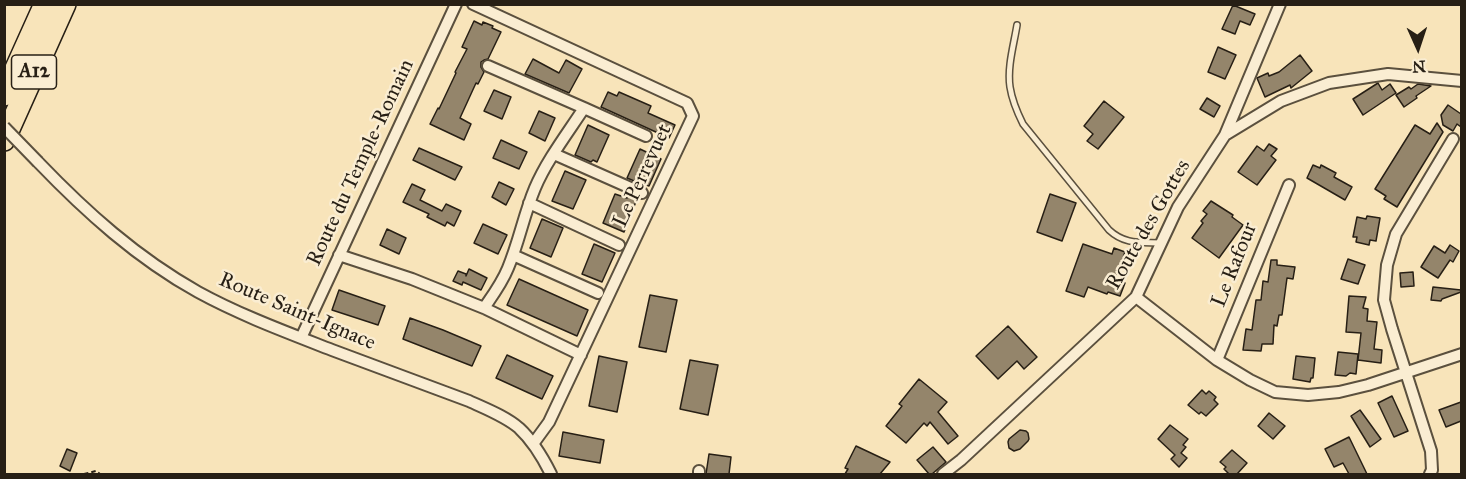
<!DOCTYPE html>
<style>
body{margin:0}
#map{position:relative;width:1466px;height:479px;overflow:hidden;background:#f8e4ba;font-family:"IM FELL Great Primer",serif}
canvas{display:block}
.frame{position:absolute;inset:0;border:6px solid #271f15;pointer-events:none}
.north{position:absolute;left:1388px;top:18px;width:60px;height:60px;-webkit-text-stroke:4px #faedd2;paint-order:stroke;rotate:177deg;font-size:16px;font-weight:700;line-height:24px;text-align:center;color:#271f15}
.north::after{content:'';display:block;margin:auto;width:21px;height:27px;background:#271f15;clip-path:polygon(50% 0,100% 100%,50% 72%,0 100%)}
</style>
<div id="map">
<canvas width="1466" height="479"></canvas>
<div class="frame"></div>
<div class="north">N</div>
</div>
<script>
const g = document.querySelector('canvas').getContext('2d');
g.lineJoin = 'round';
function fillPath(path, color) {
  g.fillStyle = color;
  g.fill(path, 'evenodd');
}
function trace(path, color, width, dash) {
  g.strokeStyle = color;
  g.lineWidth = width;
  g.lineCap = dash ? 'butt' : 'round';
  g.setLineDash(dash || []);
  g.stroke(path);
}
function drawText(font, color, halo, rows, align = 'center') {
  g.font = font + ' "IM FELL Great Primer",serif';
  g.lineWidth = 5;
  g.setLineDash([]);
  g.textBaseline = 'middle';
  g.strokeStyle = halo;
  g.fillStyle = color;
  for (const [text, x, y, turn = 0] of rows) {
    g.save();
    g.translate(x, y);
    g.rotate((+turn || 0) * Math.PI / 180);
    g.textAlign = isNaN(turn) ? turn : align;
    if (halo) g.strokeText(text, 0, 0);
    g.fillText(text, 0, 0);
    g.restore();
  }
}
const building = new Path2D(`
 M1233,5L1255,14L1250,25L1240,21L1235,34L1222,29Z
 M474,21L482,25L483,22L493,26L492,28L501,32L488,59L484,60L481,62V67L484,72L478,84L476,83L460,118L471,124L464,140L430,124L438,108L439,109L456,73L455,72L467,49L462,47Z
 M1218,47L1236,55L1225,79L1208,72Z
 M1300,55L1312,71L1291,88L1290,85L1265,97L1257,78L1268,73L1269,76L1279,72Z
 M533,59L559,73L566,60L582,69L569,93L525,74Z
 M1378,83L1382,90L1390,84L1396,93L1363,115L1353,99Z
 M1418,84L1431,86L1416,96L1417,98L1404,107L1396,95L1409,87L1411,89Z
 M494,90L511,97L502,119L484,111Z
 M608,92L617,96L619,92L651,106L648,113L675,125L669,138L601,107Z
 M1207,98L1220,106L1214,117L1200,109Z
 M1104,101L1124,117L1098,149L1087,141L1093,134L1084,126Z
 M1448,105L1461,114V127L1457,124L1453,131L1443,125L1441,115Z
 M539,111L555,118L545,141L529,133Z
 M1437,123L1443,132L1397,207L1384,199L1386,196L1375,189L1415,125L1430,134Z
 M588,125L609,135L597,162L593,160L591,162L575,155Z
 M501,140L527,152L519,169L493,158Z
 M1269,144L1277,149L1271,156L1276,160L1257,185L1238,172L1257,146L1264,151Z
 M419,148L462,167L455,180L413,160Z
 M640,149L661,159L649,186L644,184V185L627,178Z
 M1313,165L1320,168L1321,165L1336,173L1334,177L1352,187L1345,200L1307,178Z
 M565,171L586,180L573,209L552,201Z
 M499,182L514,189L506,205L492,197Z
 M412,184L425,190L420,200L442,211L446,204L461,211L454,226L447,222L445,226L427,217L429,214L403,202Z
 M615,194L627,198L628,195L637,199L624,232L603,223Z
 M1050,194L1076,203L1062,241L1037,232Z
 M1211,201L1233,215L1232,217L1243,225L1219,258L1192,238L1203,223L1201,221L1207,214L1203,211Z
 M1367,216L1380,218L1376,241L1370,240L1369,245L1356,242L1357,237H1353L1357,217L1366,219Z
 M542,219L563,228L551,257L530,248Z
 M483,224L507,235L498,254L474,243Z
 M387,229L406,238L399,254L380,245Z
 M594,244L615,253L602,282L582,274Z
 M1083,244L1112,254L1114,248L1125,252L1115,279L1125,283L1120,296L1108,292L1107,294L1088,287L1084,297L1066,291Z
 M1450,245L1459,251L1453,262L1450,260L1438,278L1421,267L1434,246L1445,253Z
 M1348,259L1365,265L1358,284L1341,279Z
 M1271,260H1277V265L1295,267L1293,279L1287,278L1282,315H1279L1277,326L1274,325L1273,344H1262L1261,351L1243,350L1246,329L1252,330L1256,300H1261L1263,281L1268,282Z
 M469,269L487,278L481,290L463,282L462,285L453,281L458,271L466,274V276Z
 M1413,272L1414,286L1401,287L1400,273Z
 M519,279L588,310L577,336L507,305Z
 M1433,287L1461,290V292L1442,299L1441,301L1431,300Z
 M339,290L385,306L378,325L332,310Z
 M650,295L677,300L666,352L639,347Z
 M1349,296L1366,297L1363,308L1368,309L1367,321L1377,322L1374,349L1382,350L1381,363L1358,360L1361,333L1346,332Z
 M410,318L443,330L481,346L472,366L403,339Z
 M1008,326L1037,357L1024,369L1017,361L998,379L976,356Z
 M1338,352L1358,354L1356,374L1350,373L1346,376L1335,375Z
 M507,355L553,376L542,399L496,378Z
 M599,356L627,362L617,412L589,406Z
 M1296,356L1315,358L1313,378H1311L1310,382L1293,379Z
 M690,360L718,365L708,415L680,409Z
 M919,379L947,402L938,412L958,436L948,444L930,422L927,426L924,423L906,443L886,426L902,406L899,404Z
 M1202,390L1206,394L1209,391L1216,397L1214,400L1218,404L1206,416L1201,412L1199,414L1188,405Z
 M1392,396L1408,431L1394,437L1378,403Z
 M1461,402V421L1446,427L1439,410Z
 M1360,410L1381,439L1370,447L1351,416Z
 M1269,413L1285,426L1273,439L1258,426Z
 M1170,425L1188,439L1183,445L1186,447L1181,453L1187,458L1179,467L1171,459L1175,455L1158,439Z
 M1020,430L1026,431L1028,433L1029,439L1028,441L1020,449L1014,451L1009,448L1008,442L1009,439Z
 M563,432L604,440L600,463L559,456Z
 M1349,437L1367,474H1349L1343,463L1334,467L1325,449Z
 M856,446L890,462L880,474H845L848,469L845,468Z
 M933,447L946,462L932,474H929L917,460Z
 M67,449L77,453L70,471L60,466Z
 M1232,450L1247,463L1237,474H1229L1224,469L1226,467L1220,462Z
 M709,454L731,457L729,474H706Z`);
const path = new Path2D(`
 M84,474L96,471L100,474`);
const lane = new Path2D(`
 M1017,25C1014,44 1007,67 1010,87C1012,100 1017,112 1023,124L1109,230C1125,245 1141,242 1161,243`);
const street = new Path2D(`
 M473,4L687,103L693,116L549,422L533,444
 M488,66L584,108
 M1225,135L1280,4
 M554,154L642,193
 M38,162C86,212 137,258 198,292C240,315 286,332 332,350C378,367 423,384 469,401C486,409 505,416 519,428C532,440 543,458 551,474
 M529,203L619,245
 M339,255L412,279L484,308L581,355
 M513,255L598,293
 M1136,297L1217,360L1250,380L1275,392L1308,395L1339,392L1368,385L1462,354
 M484,308C493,295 502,283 508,268C519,242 524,214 535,188C547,160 567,134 584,108L646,136
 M301,338L456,4
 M1217,360L1289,185
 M699,474V471
 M943,474L961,460L1136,297L1178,207L1225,135L1281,101L1329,83L1388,74L1462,81
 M1430,474L1432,470L1431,451L1392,329L1384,300L1387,265L1396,234L1453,139`);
const highway = new Path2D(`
 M4,95L45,4
 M4,140L65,4`);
const streetBridge = new Path2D(`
 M4,127L38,162`);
const shields = [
 [34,72,45]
];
const shieldNames = [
 ["A12",34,72]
];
const streetNames = [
 ["Route du Temple-Romain",361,163,-65],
 ["Le Perrevuet",643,176,-65],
 ["Route des Gottes",1149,225,-60],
 ["Le Rafour",1235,265,-68],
 ["Route Saint-Ignace",297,312,23]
];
fillPath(building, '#94856b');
trace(building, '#271f15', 1.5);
trace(lane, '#5b503e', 8);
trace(street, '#5b503e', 14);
trace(highway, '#271f15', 24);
trace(path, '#271f15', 2, [4.5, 3]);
trace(lane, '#faedd2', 5);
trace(street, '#faedd2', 10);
trace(highway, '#f8e4ba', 21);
trace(streetBridge, '#5b503e', 14, []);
trace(streetBridge, '#faedd2', 10);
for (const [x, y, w] of shields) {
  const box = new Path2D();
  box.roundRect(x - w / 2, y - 17, w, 34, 4.5);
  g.fillStyle = '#faedd2';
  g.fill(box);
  trace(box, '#271f15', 1.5);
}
drawText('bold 20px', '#271f15', null, shieldNames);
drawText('21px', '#271f15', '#faedd2', streetNames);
</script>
